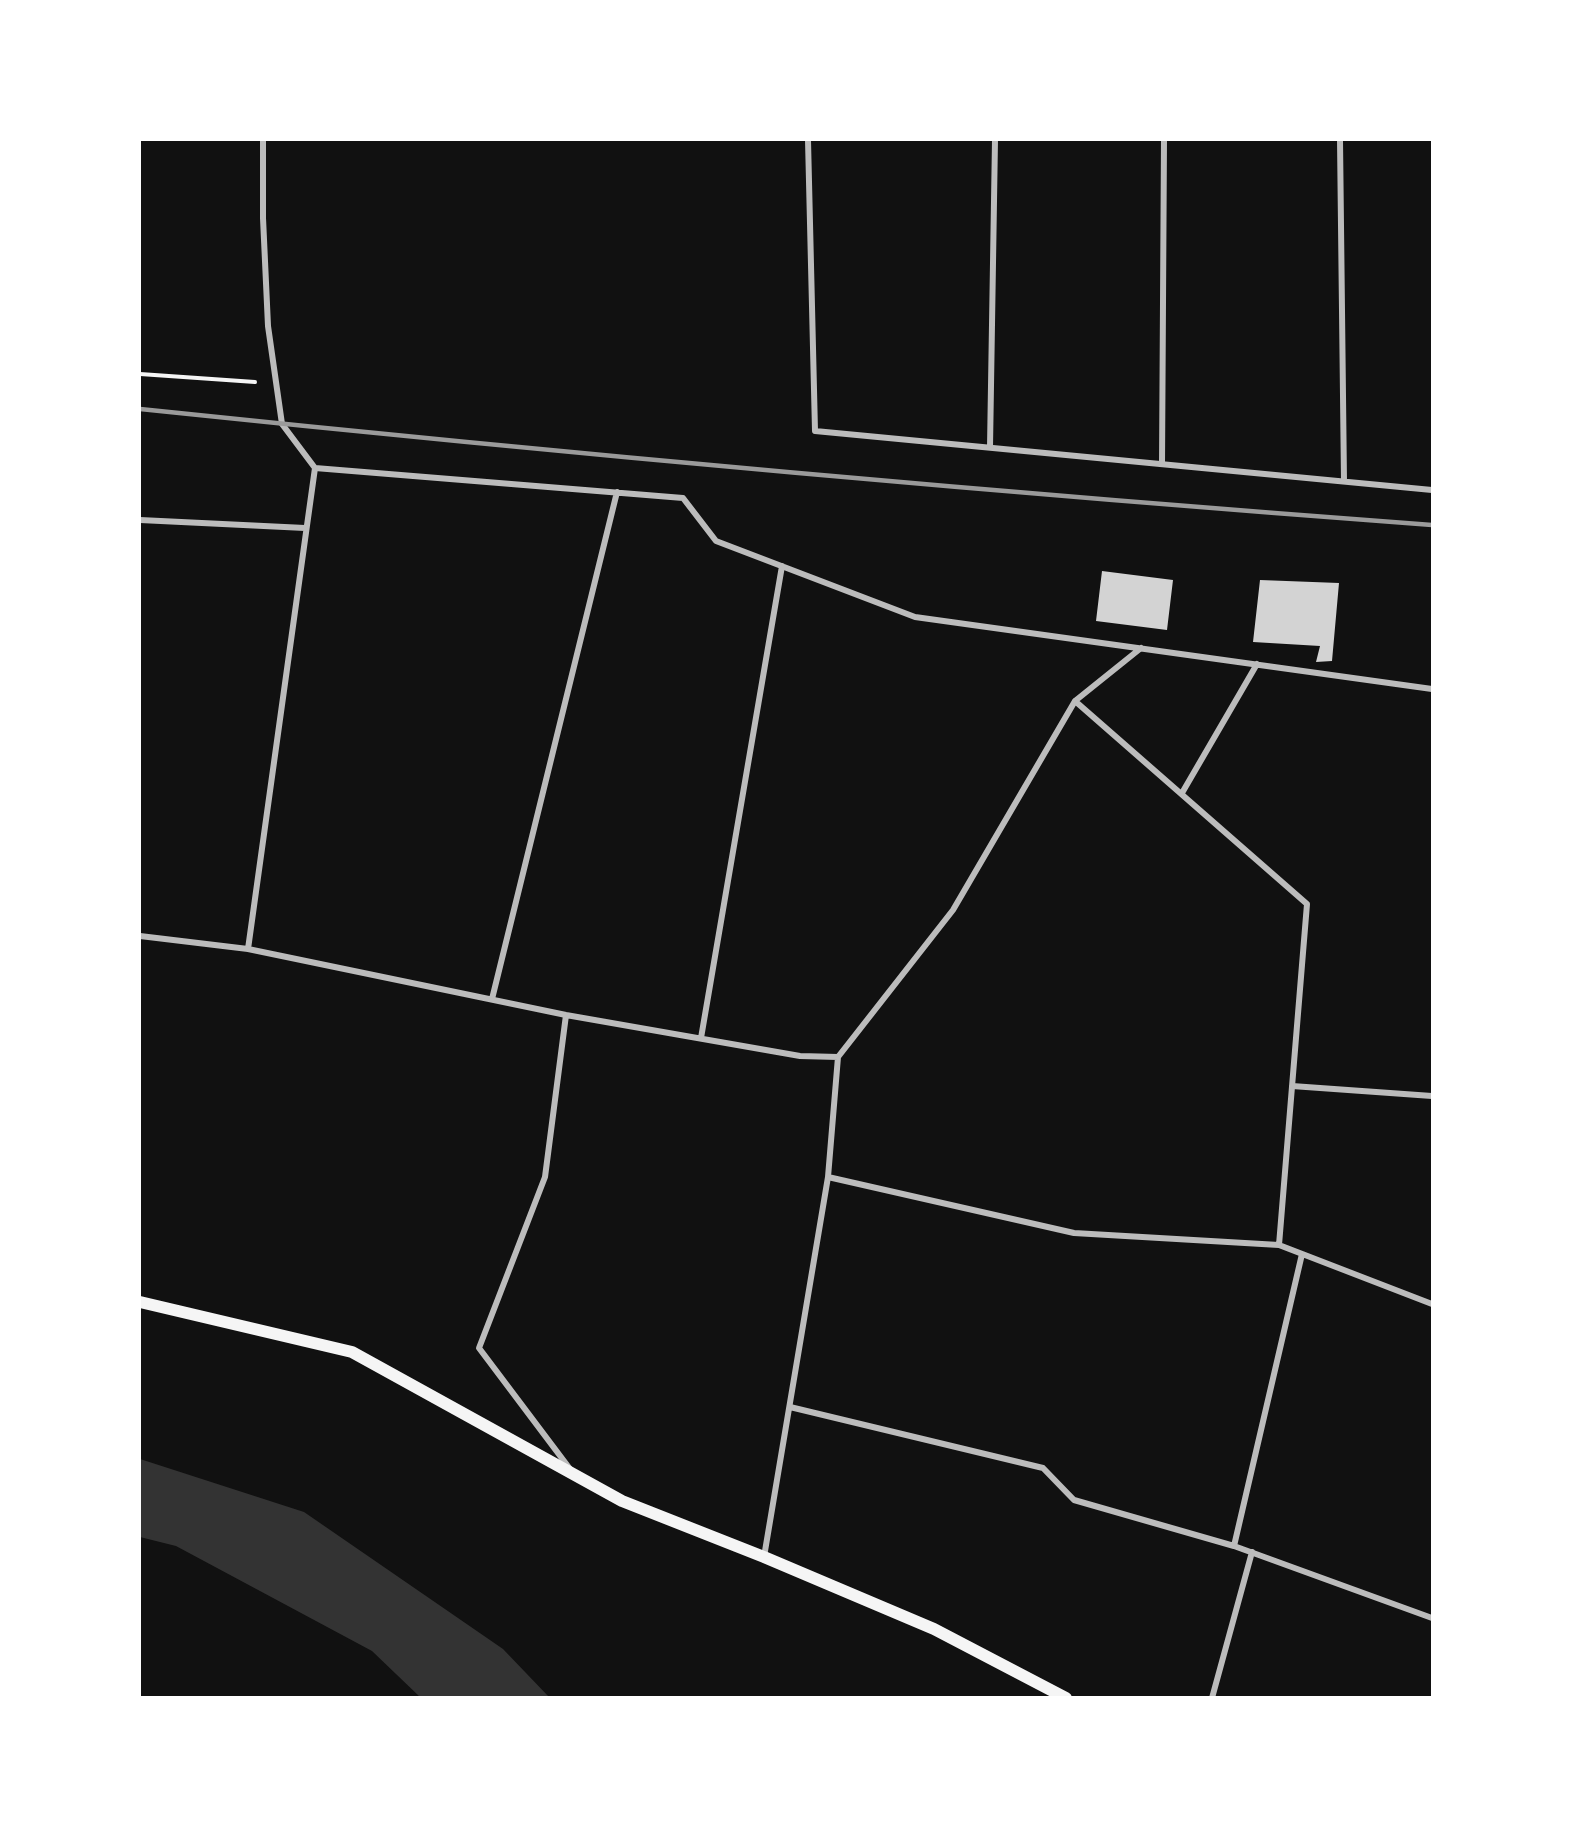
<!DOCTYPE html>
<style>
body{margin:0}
#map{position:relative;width:1572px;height:1837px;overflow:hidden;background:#111;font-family:Overpass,sans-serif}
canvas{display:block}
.frame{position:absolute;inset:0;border:141px solid #fff;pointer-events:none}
</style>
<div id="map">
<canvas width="1572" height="1837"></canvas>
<div class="frame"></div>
</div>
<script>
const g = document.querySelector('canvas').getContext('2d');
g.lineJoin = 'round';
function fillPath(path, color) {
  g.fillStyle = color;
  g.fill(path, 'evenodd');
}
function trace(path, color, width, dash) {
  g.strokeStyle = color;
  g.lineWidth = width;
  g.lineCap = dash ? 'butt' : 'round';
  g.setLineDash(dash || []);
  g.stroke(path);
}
const water = new Path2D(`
 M140,1459L304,1512L503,1649L549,1697H420L372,1651L176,1546L140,1537Z`);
const building = new Path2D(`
 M1102,571L1173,580L1167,630L1096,621Z
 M1260,580L1339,583L1332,661L1316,662L1320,646L1253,642Z`);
const path = new Path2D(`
 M140,374L255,382`);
const minor = new Path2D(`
 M808,140L815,431L1432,490
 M1340,140L1344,481
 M990,447L995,140
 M1162,464L1164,140
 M315,468L683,498L716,541L915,617L1432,689
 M140,520L305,528
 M1075,701L1307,904L1279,1245
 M1182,793L1257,664
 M140,936L248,949L566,1015L800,1056L838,1057
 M248,949L315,468L282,424L268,326L263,218V140
 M492,999L617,492
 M566,1015L545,1177L479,1348L570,1469
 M701,1038L782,566
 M1292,1086L1432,1096
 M828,1177L1074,1233L1279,1245L1432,1304
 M790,1407L1043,1468L1074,1500L1234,1546L1432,1618
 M1234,1546L1302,1254
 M764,1557L828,1177L838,1057L953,910L1075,701L1141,648
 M1212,1698L1252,1552`);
const secondary = new Path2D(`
 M140,1302L352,1352L622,1501L764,1557L934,1629L1066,1698`);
const rail = new Path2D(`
 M140,409C570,454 1001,493 1432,525`);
fillPath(water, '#333');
fillPath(building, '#d3d3d3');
trace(path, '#f5f5f5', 4);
trace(minor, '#bcbcbc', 6);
trace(secondary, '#f5f5f5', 12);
trace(rail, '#9a9a9a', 4.5);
</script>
